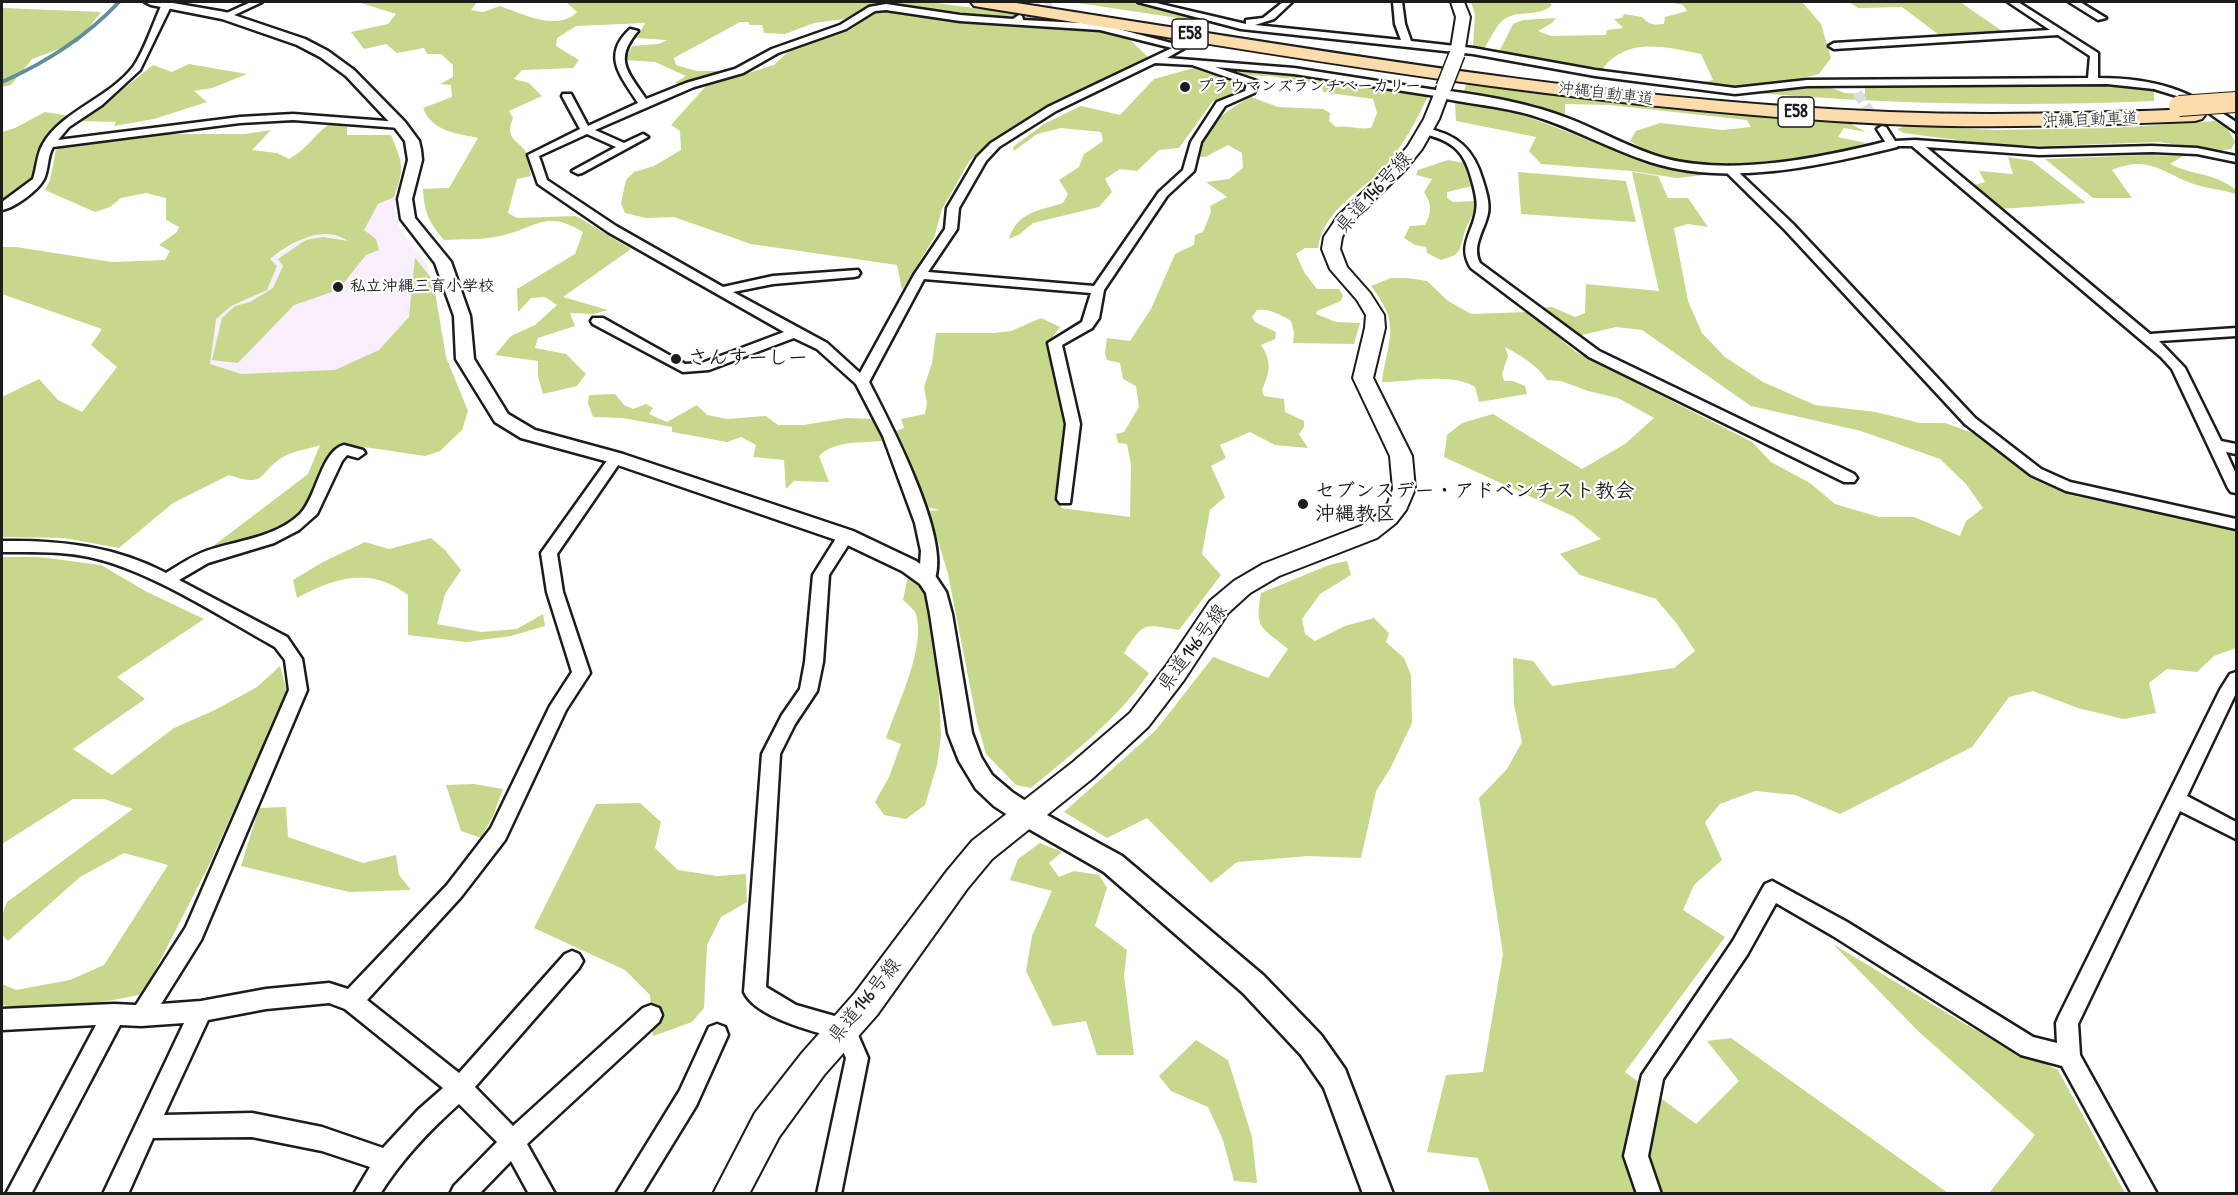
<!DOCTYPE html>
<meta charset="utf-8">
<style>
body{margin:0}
#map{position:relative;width:2238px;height:1195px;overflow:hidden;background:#fff;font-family:"Patrick Hand",sans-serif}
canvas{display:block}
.frame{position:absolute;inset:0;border:3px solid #1c1c1c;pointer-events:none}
</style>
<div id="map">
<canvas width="2238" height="1195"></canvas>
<div class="frame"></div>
</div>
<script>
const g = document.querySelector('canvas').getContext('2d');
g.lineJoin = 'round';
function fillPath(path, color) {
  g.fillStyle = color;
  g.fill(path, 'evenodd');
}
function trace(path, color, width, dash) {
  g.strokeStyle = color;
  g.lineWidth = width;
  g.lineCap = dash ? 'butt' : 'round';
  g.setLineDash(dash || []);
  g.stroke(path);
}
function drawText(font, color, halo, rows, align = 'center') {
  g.font = font + ' "Patrick Hand","Klee One",sans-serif';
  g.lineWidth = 4.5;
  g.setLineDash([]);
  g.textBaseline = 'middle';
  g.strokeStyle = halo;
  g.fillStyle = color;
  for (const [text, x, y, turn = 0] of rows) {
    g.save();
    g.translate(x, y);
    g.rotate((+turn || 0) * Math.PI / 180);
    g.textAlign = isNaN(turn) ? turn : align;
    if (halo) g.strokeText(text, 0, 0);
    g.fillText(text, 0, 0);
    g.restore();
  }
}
const built = new Path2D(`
 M396,195L395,209L400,229L427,265L436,308L385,359L332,379L244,378L207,366L215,320L269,260L305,237Z`);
const green = new Path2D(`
 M358,2H477L471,10L483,12L500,6C522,14 558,32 577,12L566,2H929L1086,23L1031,21L1015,16L996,17L878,2L844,19L814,23L785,34L764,33L762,25H750L748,22H740L674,58L676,65L697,71H728L681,85L674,83L686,76L655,62L625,60L632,46L659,44L667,40L637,38L645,23L576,26L557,38L556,46L579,60L573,68L522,70L514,79L529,83L542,96L509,111L513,118C503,142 521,139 528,156C530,162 530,170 531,176L517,179L508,213L517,218L576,216L631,249L563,297L608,310L594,314L570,313L575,326L538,338L535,348L566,354L586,374L577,386L543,394L538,377V361L495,355L511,336L535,325L557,305L545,297L531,298L518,312L517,289L575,254L583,232C545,209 537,228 500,236C482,240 462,239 444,240C429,223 424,211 423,189L449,188L478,138C457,133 432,132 423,108L452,97L451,85L440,84L453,77V65L441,54H427L424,48L397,53L386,44L364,49L351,32L388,24L396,14Z
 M1071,2H1130L1225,25L1078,3Z
 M1471,2H1549L1552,5C1539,18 1517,9 1503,20C1495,27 1489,41 1484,49L1473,47L1475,15Z
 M1668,2H1802L1821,24L1831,58L1819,74L1786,82L1736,88L1701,83L1713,80L1701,54C1666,47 1626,36 1602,70L1499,52L1513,24L1523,20L1556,18L1552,23L1538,31L1551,36L1606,35L1607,30L1623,28L1614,19L1622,18L1624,14L1642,17C1649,25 1654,25 1664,24L1665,17L1687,11L1683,5Z
 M1849,2H1965H1960L2005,33L1943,38L1902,7L1858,8Z
 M2,8H3L101,12L78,42L32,59L11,85L2,87Z
 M891,10L948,21L1098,30L1129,39L1148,57L1046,108L993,140L970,160L942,209L934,238L902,290L897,265L751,244L674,217L646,218L625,213L621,203L626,180L634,172L654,166L681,150L680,131L671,125L706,86L774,65L791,49L850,30L876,12Z
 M189,64L247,74L212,88L194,91L207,102L154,119L114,126L116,122L80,121L98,109L153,65L172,72Z
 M1221,66L1256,67L1418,92L1428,96C1417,119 1406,141 1390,160C1366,191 1324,206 1318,248H1305L1296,254L1304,272L1317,289H1339L1343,295L1341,301L1317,311L1316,314L1336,322L1360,323L1354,344L1293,343L1294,332L1291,321C1279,314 1270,309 1257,310L1252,317L1255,322L1276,332L1275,339L1261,345C1272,361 1270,372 1262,390L1264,396L1284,399L1285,412L1304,421V427L1299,434L1308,448L1275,445L1250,432L1220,445L1226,458L1211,466L1225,497L1210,510L1202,554L1221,575L1179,630C1143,624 1144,621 1124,653L1149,673C1118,719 1073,753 1031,788L1016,785L986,754L977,722L948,574L929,511L940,510L926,507L896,431L904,428L901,419L925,414L927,403L924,387L932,363L936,333H995L1011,331L1041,318L1060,327L1049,342L1066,430L1061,508L1130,517L1131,465L1127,444L1118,443L1116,434L1124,432L1139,407L1136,386L1123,379L1120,363L1107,360L1105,353L1107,338L1130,341L1151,309L1175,254L1194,245L1195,235L1203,232L1211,212L1210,206L1227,197L1206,182L1229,179L1243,168L1242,153L1228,145L1205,157H1199C1203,126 1225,111 1251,97L1278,107L1323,109L1330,113L1329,121L1336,127C1349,125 1358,130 1371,128L1377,113L1373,99L1323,92L1321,84L1269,76L1237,75L1217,68Z
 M1194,68L1216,73L1242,83L1239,93L1213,101L1179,148L1159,150L1137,171L1120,169L1105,179L1112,192L1099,207L1033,223L1020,234L1009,239C1017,212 1038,211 1063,203L1068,194L1059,180L1079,167L1084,154L1103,141L1101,132L1061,128L1037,134L1014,151L1013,147L1044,124L1081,106L1120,115L1154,79Z
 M1467,81L1696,109L1851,124L1866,132L1844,128L1838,137L1866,143C1827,159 1729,167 1687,162C1669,160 1645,151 1630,141L1636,131L1660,123L1723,130L1751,127L1747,120L1610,105L1565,104V115L1537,105L1464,91Z
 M2097,85L2130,87L2154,91V101C2021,107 1888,104 1756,93L1826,86L1845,93L1865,94V88L1873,86Z
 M1460,102L1523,115L1647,162L1714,174L1677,178L1631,171L1541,164L1529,151L1536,137L1456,121L1455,103Z
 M45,112L71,116L43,143L35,174L22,189L2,205V132L15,128Z
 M2216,121L2228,129L2235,142L2231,149L2216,151L2159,142L2046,146L1987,144L1904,133L1897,129L1906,126L1997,130L2112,128Z
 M329,124L347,127V135H391C403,165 405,167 394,197L378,204L364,230L376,239L379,250L366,255L338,290L294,305L238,363L212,360L222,318L235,306L250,302L273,288L283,266L278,259L306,240L323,237L348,241C324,223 289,243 270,259L277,266L267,290L231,306L216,319L210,364L241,374L335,370L379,350L409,317L415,258L433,280L446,357L468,411L462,430L440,451L425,456L344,444C322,466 322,479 308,504C295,528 230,544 204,553L308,474L320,445C309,449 293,451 283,457C256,474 268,488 229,475L173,503L119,548L64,538L2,537V397L39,379L58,400L82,412L117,367L91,345L102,329L2,294V247H16L112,262L165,260L170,251L159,245L177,232L179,227L166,220V198L146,193L121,198L110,207L95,212L45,190L50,180L56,150L65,144L163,134H245L271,130L252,150L277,153L289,159C307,149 312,137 329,124Z
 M2145,155L2183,156L2170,164C2193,176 2214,172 2236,190V194C2224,190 2212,189 2200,186C2165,176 2151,153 2112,170L2132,198H2093L2045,159Z
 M2008,157L2032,161L2086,203L1999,209L1972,186L1985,182L1979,171L2013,174Z
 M1448,160L1465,163L1472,186L1447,192V198L1453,202L1474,201L1475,210L1465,230L1460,249L1455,255L1441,260L1427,253L1426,247L1415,245L1404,238L1410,226L1425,225C1432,212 1432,205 1424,192L1432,179L1416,175L1418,170Z
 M1518,172L1626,181L1636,222L1521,214Z
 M1632,172L1658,176L1668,198H1688L1708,227L1688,224L1674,228L1688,301L1702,333L1725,357L1763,382L1815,405L1876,412L1920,423H1945L1973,433L2042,483L2070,495L2236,530V648L2214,656L2197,672L2167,669L2149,683L2156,713L2123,719L2078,708L2033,691L2009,697L1972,747L1840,814L1795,795L1755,791L1720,804L1705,822L1722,860L1694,885L1683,910L1725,937L1625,1072L1696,1124L1739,1081L1707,1041L1731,1038L1948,1193H1490L1478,1158L1427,1152L1446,1075L1483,1072L1503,954L1479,798L1507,769L1522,742L1514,705L1513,658L1533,661L1552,686L1674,668L1695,651L1677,624L1656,599L1580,575L1560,554L1601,539L1573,516L1444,457L1447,435L1462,423L1493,414L1582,469L1625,444L1654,418L1618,398L1588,391L1561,381L1547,380C1536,364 1521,356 1505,347L1508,356L1502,374L1504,381H1513L1525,386L1527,394L1479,402L1475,387C1451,372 1410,382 1382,382C1388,338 1402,326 1371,286L1391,278H1408L1427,281L1448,301L1471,314L1528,312L1576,352L1752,442L1771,462L1810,483L1835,504L1879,517H1914L1960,536L1966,521L1983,508L1966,484L1940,459L1861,431L1751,406L1642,330L1616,327L1578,336L1540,308L1552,307L1575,317L1585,313L1586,284L1659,291Z
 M615,394L624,405L633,409L646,404L653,408L649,414L667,422L697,405L707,415L727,419L766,416L778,425H804L846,418L873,419L883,441C861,443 835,440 819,456L829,482L794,481L786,489L784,460L753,457L756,445L741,437L727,442L672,432V427L623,418L593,417L588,403L589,395Z
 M431,538L445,550L461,570L445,594L437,624L481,632L517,629L543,614L545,626L511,636L466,642L408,635V595C370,566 336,577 297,598L293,580L323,562L365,542L389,549Z
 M2,557H39L101,565L147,592L204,619L117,677L145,699L73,749L112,775L174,728L215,710L257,687L280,666L287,692L210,863L143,994C102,1003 43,1013 2,1005V984L16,990L70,980L104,965L168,865L124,853L80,877L8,941L2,935V915L7,902L133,809L104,799H73L2,844Z
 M1347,561L1351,575L1320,594L1302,619L1305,634L1315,641L1345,626L1374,618L1389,633L1386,642L1404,658L1411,675L1412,723L1390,769L1376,791L1361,858L1309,856L1237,862L1211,883L1147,818L1107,838L1064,812L1156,730L1213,657L1268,678L1288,649C1262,627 1254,630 1261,593L1329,565Z
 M908,576L927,594L935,619L941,736L937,765L925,805L906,819L884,815L875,802L889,777L901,744L886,738C897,705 926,648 916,614C914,609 907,604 903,600Z
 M474,784L503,789L493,816L481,838L461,831L446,785Z
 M640,803L661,822L655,848L678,870L717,876L746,874L747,902L721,917L707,945L704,1008L692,1022L653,1036L650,995L625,970L534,928L596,804Z
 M286,807L288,837L363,863L396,855L399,875L411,890L349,892L241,866L259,808Z
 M1040,843L1062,852L1049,863L1059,877L1074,871L1099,875L1107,888L1095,926L1127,950L1124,976L1134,1055H1097L1086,1021L1053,1026L1026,971L1032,936L1052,891L1010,880L1018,859Z
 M1833,944L1970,1027L2058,1070L2125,1193H1989L2035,1135L1918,1031Z
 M1196,1040L1228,1060L1252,1137L1257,1183L1234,1181L1223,1140L1208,1107L1171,1091L1159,1076Z`);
const stream = new Path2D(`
 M2,82C45,63 87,36 119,2`);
const minorTunnel = new Path2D(`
 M1019,18L1051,2
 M1857,93L1882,129`);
const minor = new Path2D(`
 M166,2L172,4L140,70L102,105L69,127L58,140L240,117L293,114L400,122L405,125L400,128L293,120L240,123L53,147C47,157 49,168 44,179C38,191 14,208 2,210V202L33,179C37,167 37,154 43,144C62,111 109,98 133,67C144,52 154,21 162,4Z
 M251,2H262L228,18L220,16Z
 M1138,2H1152L1246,24V20L1263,18L1283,2H1292L1274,19L1255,25L1401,40L1395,24L1393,2H1402L1405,24L1411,41L1473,48L1595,70L1735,88L1807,80L2088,78L2090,56L2058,35L1834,49L1829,46L1834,43L2050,30L2008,2H2018L2098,53V78C2155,78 2189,90 2236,122V132L2199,106L2180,97L2154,89L2107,84L1807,86L1735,94L1595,76L1473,54L1241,29Z
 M2069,2H2080L2106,18L2098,20Z
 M886,4L960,15L1013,19L1019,15L1022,16L1023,20L1100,24L1186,47L1167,58L1294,68L1442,91L1447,94L1442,97L1294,74L1215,67L1257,81L1258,83L1254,93L1225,106L1201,142L1194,171L1167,196L1104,290L1099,318L1092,328L1062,345L1080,424L1070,503H1060L1057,499L1066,424L1048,343L1082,322L1091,293L924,279L869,382C888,419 955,545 933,583H921L919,579L921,551L915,523L883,436L856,384L817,349L794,338L709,370L683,372L593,324L591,321L593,318H603L685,364L702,363L784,332L608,232L538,184L528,155L580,129L562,96L563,94H571L588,126L638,103C621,76 601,56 630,29L638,31C613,60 628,72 646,99L686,83L735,69L772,49L840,25L869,7ZM886,10L960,21L1100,30L1172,48L1048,107L991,143L977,157L947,208L945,229L914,275L860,373L827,343L733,292L773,284L854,277L858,276L860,273L858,270L773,276L723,287L616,226L547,180L539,156L587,134L616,147L572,171L578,174L582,173L648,137L643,134L624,143L595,130L694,87L743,73L778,53L846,29L875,11ZM1155,63L1192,65L1247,84L1245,91L1217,102L1191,142L1183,170L1159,192L1094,286L928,272L957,229L959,208L986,161L999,147L1056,111Z
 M1882,126L1886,127L1895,141L1915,140L2039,149L2152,146L2197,148L2236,156V162L2197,154L2152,152L2039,155L1926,147L2150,334L2236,328V336L2159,341L2185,368L2221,441L2236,444V454L2226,452L2236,474V493L2231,492L2228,488L2172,369L2161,357L1912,146H1888L1877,129Z
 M1425,128C1457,134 1474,149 1483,181C1486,191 1490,203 1488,213C1485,230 1471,245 1480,263L1599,351L1854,474L1857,478L1854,482H1844L1589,357L1471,268C1457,246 1473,232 1476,211C1478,202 1475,192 1473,184C1465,151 1454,141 1421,133L1420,131Z
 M1729,166L1733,167L1793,224L1975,418L2041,469L2070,482L2236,519V529L2066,491L2031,475L1965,424L1785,230L1725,171L1723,169Z
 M344,445L363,450L365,453L358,458L347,455L342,461L317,514L299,530L274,543L208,563L179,580L287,637L302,659L307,690L201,940L161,1004L201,1001L266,989L329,983L348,989L447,885L491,828L550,706L572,672L547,592L541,553L611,455L616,453L623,458L557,554L563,592L590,673L566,710L505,840L461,897L367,1000L459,1073L565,954L572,951L579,954L583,961L579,968L475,1087L513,1126L643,1008L651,1005L659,1008L662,1015L659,1022L527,1144L555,1194H529L511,1161L479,1194H450L454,1186L497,1142L459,1104C429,1131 402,1159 380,1194H354L370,1167L322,1151L252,1137L153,1138L128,1194H103L184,1023L141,1026L120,1025L31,1194H6L96,1025L2,1030V1009L114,1004L136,1005L186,927L289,690L285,660L275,647C219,616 150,570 89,557C61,551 31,552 2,552V541C59,540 115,546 166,573C179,565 192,556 206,551C238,540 275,538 300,514C317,497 321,451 344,445ZM329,1003L345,1009L443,1088L418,1110L383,1148L322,1127L252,1113L164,1115L208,1020L266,1009Z
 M846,531L852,532L854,536L829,575L823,662L817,691L795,724L780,754L766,987L796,1005L852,1021L868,1058L841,1194H817L846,1058L837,1038C812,1031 755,1017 744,992L762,754L782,715L800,689L805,662L813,575L840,532Z
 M2236,672V693L2187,796L2236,822V839L2180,811L2078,1024L2080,1055L2157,1194H2132L2062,1066L2021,1055L1833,936L1776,903L1747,955L1663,1079L1648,1156L1661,1194H1637L1624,1156L1642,1075L1733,941L1765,884L1772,881L1847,922L2033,1037L2057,1043L2056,1023L2059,1016L2220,690L2230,674Z
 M717,1024L725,1027L728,1035L696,1106L642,1194H616L680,1090L709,1027Z`);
const tertiary = new Path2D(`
 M145,2H167L225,12L305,39L328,51L354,70L405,122L419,141L421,150L422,160L412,199L415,218L451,262L470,316L474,359L508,414L535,430L623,454L853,531L916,561L934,574L946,592L952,614L972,733L981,757L992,775L1012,792L1047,815L1122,856L1263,975L1295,1008L1321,1035L1345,1069L1393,1194H1363L1324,1088L1301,1055L1243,993L1104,872L1029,829L994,806L976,789L959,761L948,733L930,614L926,593L920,584L902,571L839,541L609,462L521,438L495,422L456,359L454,316L435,263L401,219L398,199L408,160L405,141L395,128L346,76L320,57L297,45L222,19L151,5Z
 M1442,90C1486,96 1529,103 1570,119C1603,132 1633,150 1667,159C1736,176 1825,157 1892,140L1899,144L1897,147C1820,166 1728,187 1650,162C1609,149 1572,127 1531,115C1501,106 1468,104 1437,97L1436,94L1437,91Z`);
const secondary = new Path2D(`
 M1451,2H1464L1470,17L1464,54L1457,58L1450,54L1456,17Z
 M1444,83L1451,87L1439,119L1422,149L1405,170L1350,223L1342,237L1340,249L1347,267L1370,293L1384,315L1385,328L1373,378L1412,456L1415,489L1406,510L1396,523L1377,538L1279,576L1250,593L1228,613L1184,680L1148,727L1093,778L992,859L967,889L877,1015L824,1075L779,1137L749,1194H713L755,1113L802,1053L855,993L947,871L972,841L1073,762L1130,713L1166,666L1210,601L1234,581L1263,564L1361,526L1380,513L1388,503L1393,489L1390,456L1353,378L1365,328L1366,315L1357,300L1330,269L1322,249L1324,237L1338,216L1393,164L1408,146L1424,119L1437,87Z`);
const motorway = new Path2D(`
 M971,2H1010C1301,47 1594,100 1889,112C1991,116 2093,113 2195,109L2202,111L2205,115L2202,119L2195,121C2093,125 1990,129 1888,124C1583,109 1281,55 980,7L974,6Z`);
const secondaryBridge = new Path2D(`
 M1444,87L1457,54`);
const motorwayBridge = new Path2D(`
 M2179,106L2236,102`);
const markers = [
 [1185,87,6,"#1c1c1c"],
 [338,287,6,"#1c1c1c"],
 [676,359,6,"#1c1c1c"],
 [1303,504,6,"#1c1c1c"]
];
const farPoinames = [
 ["プラウマンズランチベーカリー",1197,87],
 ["私立沖縄三育小学校",350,287]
];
const farStreetnames = [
 ["沖縄自動車道",1606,94,7],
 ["沖縄自動車道",2090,120,-2]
];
const shields = [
 [1190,34,36],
 [1796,112,36]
];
const shieldNames = [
 ["E58",1190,34],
 ["E58",1796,112]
];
const streetNames = [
 ["県道146号線",1374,193,-48],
 ["県道146号線",1193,648,-54],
 ["県道146号線",865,1001,-51]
];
const poiNames = [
 ["さんすーしー",688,359],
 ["セブンスデー・アドベンチスト教会",1315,492],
 ["沖縄教区",1315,515]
];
fillPath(built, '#f8eefc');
fillPath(green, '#c7d78c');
trace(stream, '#628f9c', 4);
trace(minorTunnel, '#ddd', 10, [10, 5]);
trace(minor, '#1c1c1c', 5);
trace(tertiary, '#1c1c1c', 5);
trace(secondary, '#1c1c1c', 4);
trace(motorway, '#1c1c1c', 4);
fillPath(minor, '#fff');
fillPath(tertiary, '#fff');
fillPath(secondary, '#fff');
fillPath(motorway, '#fddcac');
trace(secondaryBridge, '#1c1c1c', 18, []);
trace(motorwayBridge, '#1c1c1c', 22, []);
trace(secondaryBridge, '#fff', 15);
trace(motorwayBridge, '#fddcac', 20);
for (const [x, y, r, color] of markers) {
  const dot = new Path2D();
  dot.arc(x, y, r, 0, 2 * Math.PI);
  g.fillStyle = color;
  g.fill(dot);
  trace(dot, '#fff', 2);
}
drawText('bold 16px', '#1c1c1c', '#fff', farPoinames, 'left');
drawText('16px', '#1c1c1c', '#fff', farStreetnames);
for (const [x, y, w] of shields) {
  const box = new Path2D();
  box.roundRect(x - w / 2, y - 15, w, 30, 4.5);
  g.fillStyle = '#fff';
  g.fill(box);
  trace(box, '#1c1c1c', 1.5);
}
drawText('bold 18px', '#1c1c1c', null, shieldNames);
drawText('20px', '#1c1c1c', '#fff', streetNames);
drawText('bold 20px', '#1c1c1c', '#fff', poiNames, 'left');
</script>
